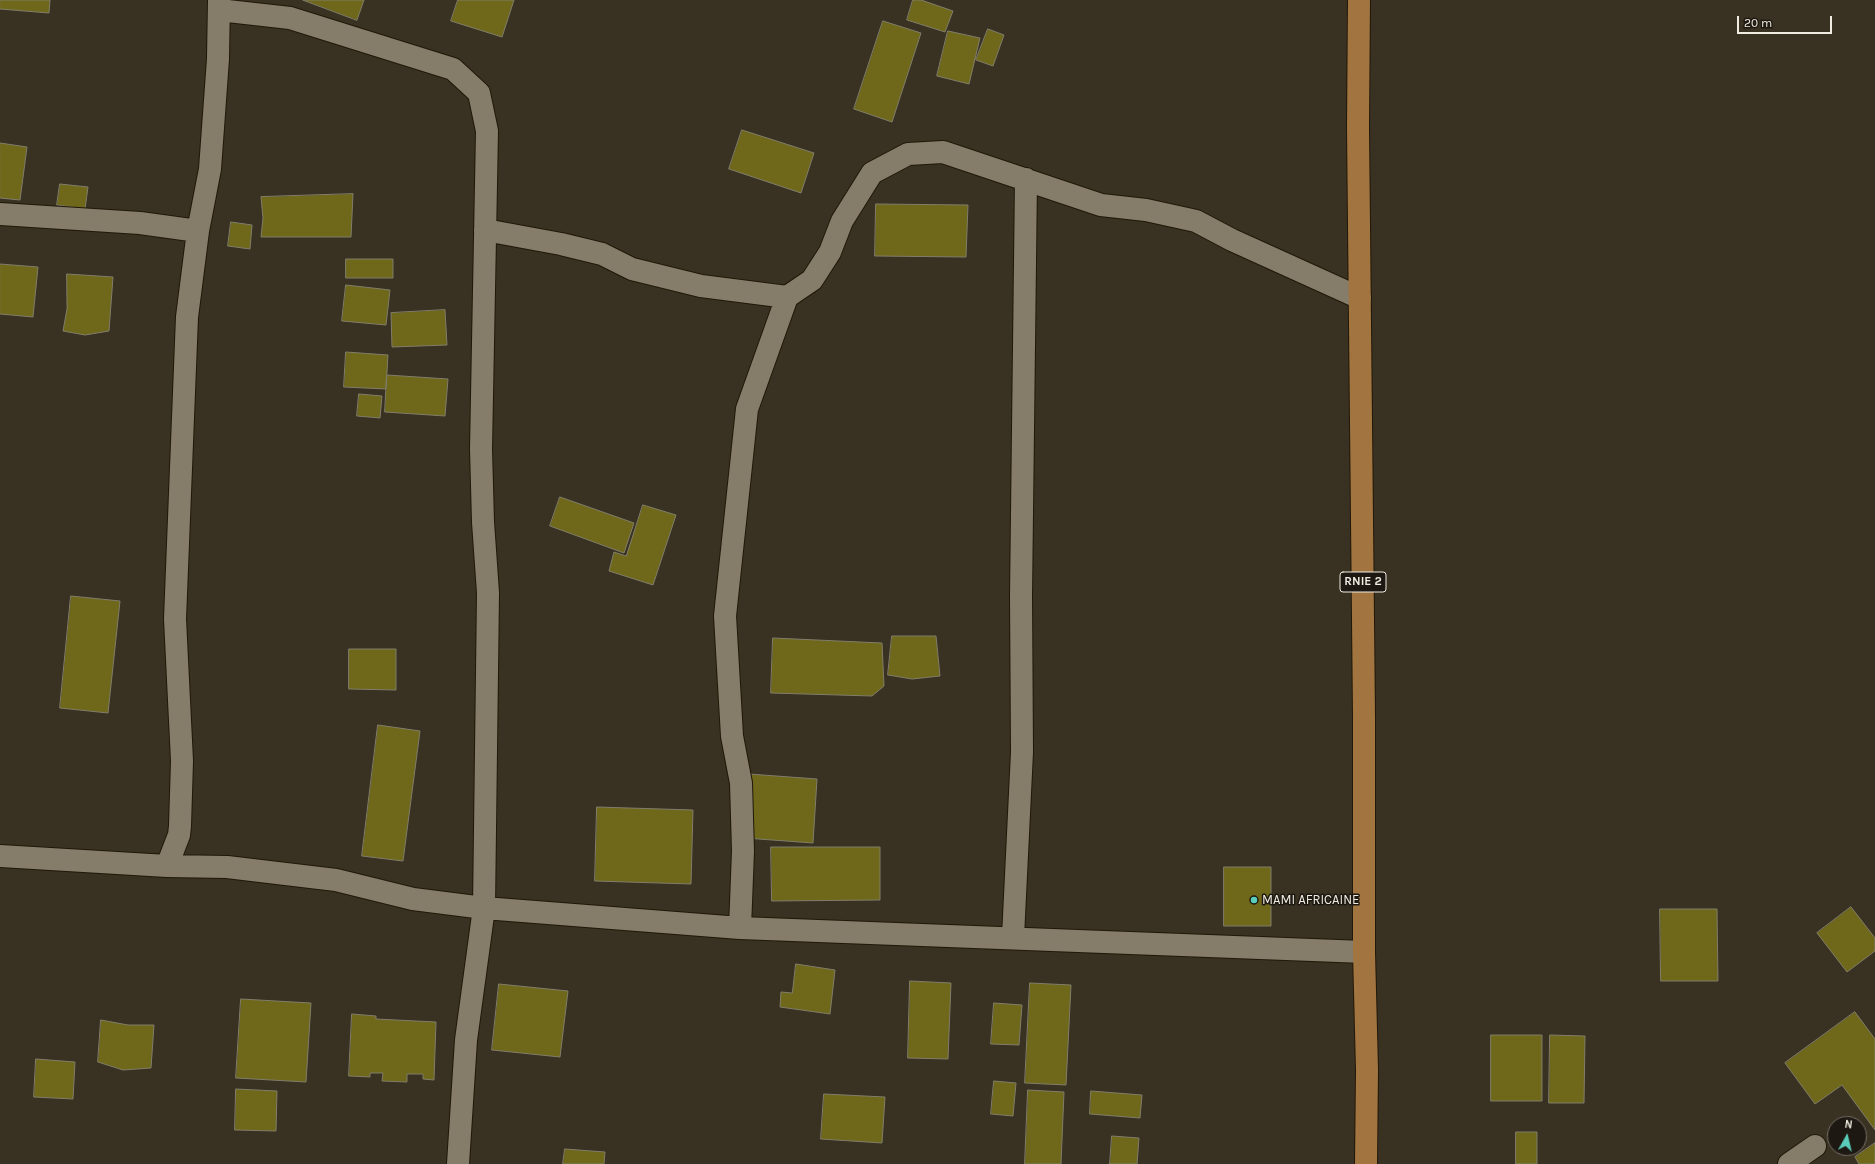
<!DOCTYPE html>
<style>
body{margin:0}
#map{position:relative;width:1875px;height:1164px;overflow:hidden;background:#393121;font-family:Karla,sans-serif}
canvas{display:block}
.north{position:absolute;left:1827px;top:1116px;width:40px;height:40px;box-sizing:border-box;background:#1d1912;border:1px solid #726d65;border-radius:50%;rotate:8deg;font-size:11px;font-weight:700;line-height:16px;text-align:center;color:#f1ece2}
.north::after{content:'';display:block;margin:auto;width:14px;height:18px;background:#5bcebb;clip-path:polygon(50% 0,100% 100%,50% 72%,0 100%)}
.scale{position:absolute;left:1737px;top:16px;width:95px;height:18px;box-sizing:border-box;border:2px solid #f1ece2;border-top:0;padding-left:5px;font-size:12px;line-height:14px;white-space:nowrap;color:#f1ece2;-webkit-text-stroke:3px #1d1912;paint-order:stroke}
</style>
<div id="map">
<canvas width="1875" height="1164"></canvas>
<div class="north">N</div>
<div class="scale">20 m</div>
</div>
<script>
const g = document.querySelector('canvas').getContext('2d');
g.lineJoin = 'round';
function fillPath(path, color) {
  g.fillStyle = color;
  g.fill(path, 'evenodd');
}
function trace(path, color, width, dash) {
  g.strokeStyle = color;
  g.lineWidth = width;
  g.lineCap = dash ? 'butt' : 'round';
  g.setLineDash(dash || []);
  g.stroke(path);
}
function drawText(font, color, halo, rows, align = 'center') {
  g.font = font + ' Karla,sans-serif';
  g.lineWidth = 3;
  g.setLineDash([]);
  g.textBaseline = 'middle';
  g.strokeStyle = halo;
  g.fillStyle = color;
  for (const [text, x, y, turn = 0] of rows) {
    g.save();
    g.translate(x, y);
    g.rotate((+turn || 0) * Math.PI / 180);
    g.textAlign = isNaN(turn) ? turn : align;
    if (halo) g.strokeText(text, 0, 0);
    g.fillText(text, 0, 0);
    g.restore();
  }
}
const building = new Path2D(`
 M0,0H50L49,13L0,9Z
 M303,0H364L357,20Z
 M458,0H514L502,37L451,21Z
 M913,0H921L953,11L945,32L907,20Z
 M883,21L921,33L892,122L854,109Z
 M988,29L1004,35L993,66L976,60Z
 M948,31L980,38L969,84L937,76Z
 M742,130L814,153L801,193L729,169Z
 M0,143L27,147L20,200L0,198Z
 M60,184L88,187L85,209L57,205Z
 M353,194L351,237H261L263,218L261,197Z
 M876,204L968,205L966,257L875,256Z
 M231,222L252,225L250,249L228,246Z
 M346,259H393V278H346Z
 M0,264L38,267L33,317L0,314Z
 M67,274L113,277L109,331L85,335L63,331L67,309Z
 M346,285L390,290L386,325L342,321Z
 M445,310L447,345L392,347L391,313Z
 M346,352L388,355L386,389L344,387Z
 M387,375L448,379L445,416L385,412Z
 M359,394L382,396L380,418L357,416Z
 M560,497L634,523L624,553L550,526Z
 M643,505L676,515L653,585L609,571L614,552L626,556Z
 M71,596L120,601L108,713L60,708Z
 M892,636H936L940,676L912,679L888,675Z
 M773,638L882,643L884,686L872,696L771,693Z
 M349,649H396V690L349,689Z
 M378,725L420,731L403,861L362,856Z
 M749,774L817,779L813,843L745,838Z
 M597,807L693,810L691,884L595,881Z
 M771,847H880V900L772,901Z
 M1224,867H1271V926H1224Z
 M1851,907L1875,938V951L1847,972L1817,933Z
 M1660,909H1717L1718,981H1661Z
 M796,964L835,970L830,1014L780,1007L781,992L792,993Z
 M910,981L951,983L948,1059L908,1058Z
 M1030,983L1071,985L1066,1085L1025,1083Z
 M499,984L568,991L560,1057L492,1050Z
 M241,999L311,1003L306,1082L236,1078Z
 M994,1003L1022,1005L1019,1045L991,1044Z
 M1855,1012L1875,1039V1130L1842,1085L1815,1104L1785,1063Z
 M352,1014L376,1016V1019L436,1022L434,1080L423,1079V1074H407V1082L382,1081L383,1073H370V1077L349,1076Z
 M101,1020L128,1025H154L151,1068L123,1070L98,1062Z
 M1491,1035H1542V1101H1491Z
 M1550,1035L1585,1036L1584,1103H1549Z
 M36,1059L75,1062L73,1099L34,1097Z
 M994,1081L1016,1083L1013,1116L991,1114Z
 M236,1089L277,1091L276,1131L235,1130Z
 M1028,1090L1064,1092L1061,1164H1025Z
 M1091,1091L1142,1095L1140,1118L1090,1114Z
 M824,1094L885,1097L882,1143L821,1139Z
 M1516,1132H1537V1164H1516Z
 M1112,1136L1139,1138L1137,1164H1110Z
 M1875,1143V1164H1859L1855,1157Z
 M565,1149L605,1152L604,1164H563Z`);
const minor = new Path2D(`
 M219,10L290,18L453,69L479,93L487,131L481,449L483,522L488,593L484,908L466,1040L458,1164
 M0,214L140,223L198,231
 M485,230L561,244L602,254L632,269L701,286L787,297
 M0,856L167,866L227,867L336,880L413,899L484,908L740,928L1364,952
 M167,866L179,835L180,826L182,761L175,619L187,317L198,231L210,169L218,59L219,0
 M740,928L743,851L741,783L732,736L725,616L747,409L787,297L812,280L830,252L842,221L872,173L908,154L943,152L1101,205L1146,210L1196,221L1232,240L1360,298
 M1013,937L1022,752L1021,596L1026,179
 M1789,1164L1815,1146`);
const primary = new Path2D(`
 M1359,0L1358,127L1364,717V952L1367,1070L1366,1164`);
const markers = [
 [1254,900,4,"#5bcebb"]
];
const shields = [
 [1363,582,46]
];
const shieldNames = [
 ["RNIE 2",1363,582]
];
const poiNames = [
 ["MAMI AFRICAINE",1262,900]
];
fillPath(building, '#6f671a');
trace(building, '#807e6b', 1);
trace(minor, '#201809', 24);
trace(primary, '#201809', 24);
trace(minor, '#867c6a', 22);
trace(primary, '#a27540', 22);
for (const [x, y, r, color] of markers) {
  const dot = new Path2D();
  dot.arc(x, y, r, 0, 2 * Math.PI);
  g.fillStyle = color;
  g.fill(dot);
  trace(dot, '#1d1912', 1.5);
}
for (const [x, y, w] of shields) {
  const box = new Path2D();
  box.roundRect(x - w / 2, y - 10, w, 20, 3);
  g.fillStyle = '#1d1912';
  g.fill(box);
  trace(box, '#f1ece2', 1);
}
drawText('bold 12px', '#f1ece2', null, shieldNames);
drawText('13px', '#f1ece2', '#1d1912', poiNames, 'left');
</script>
